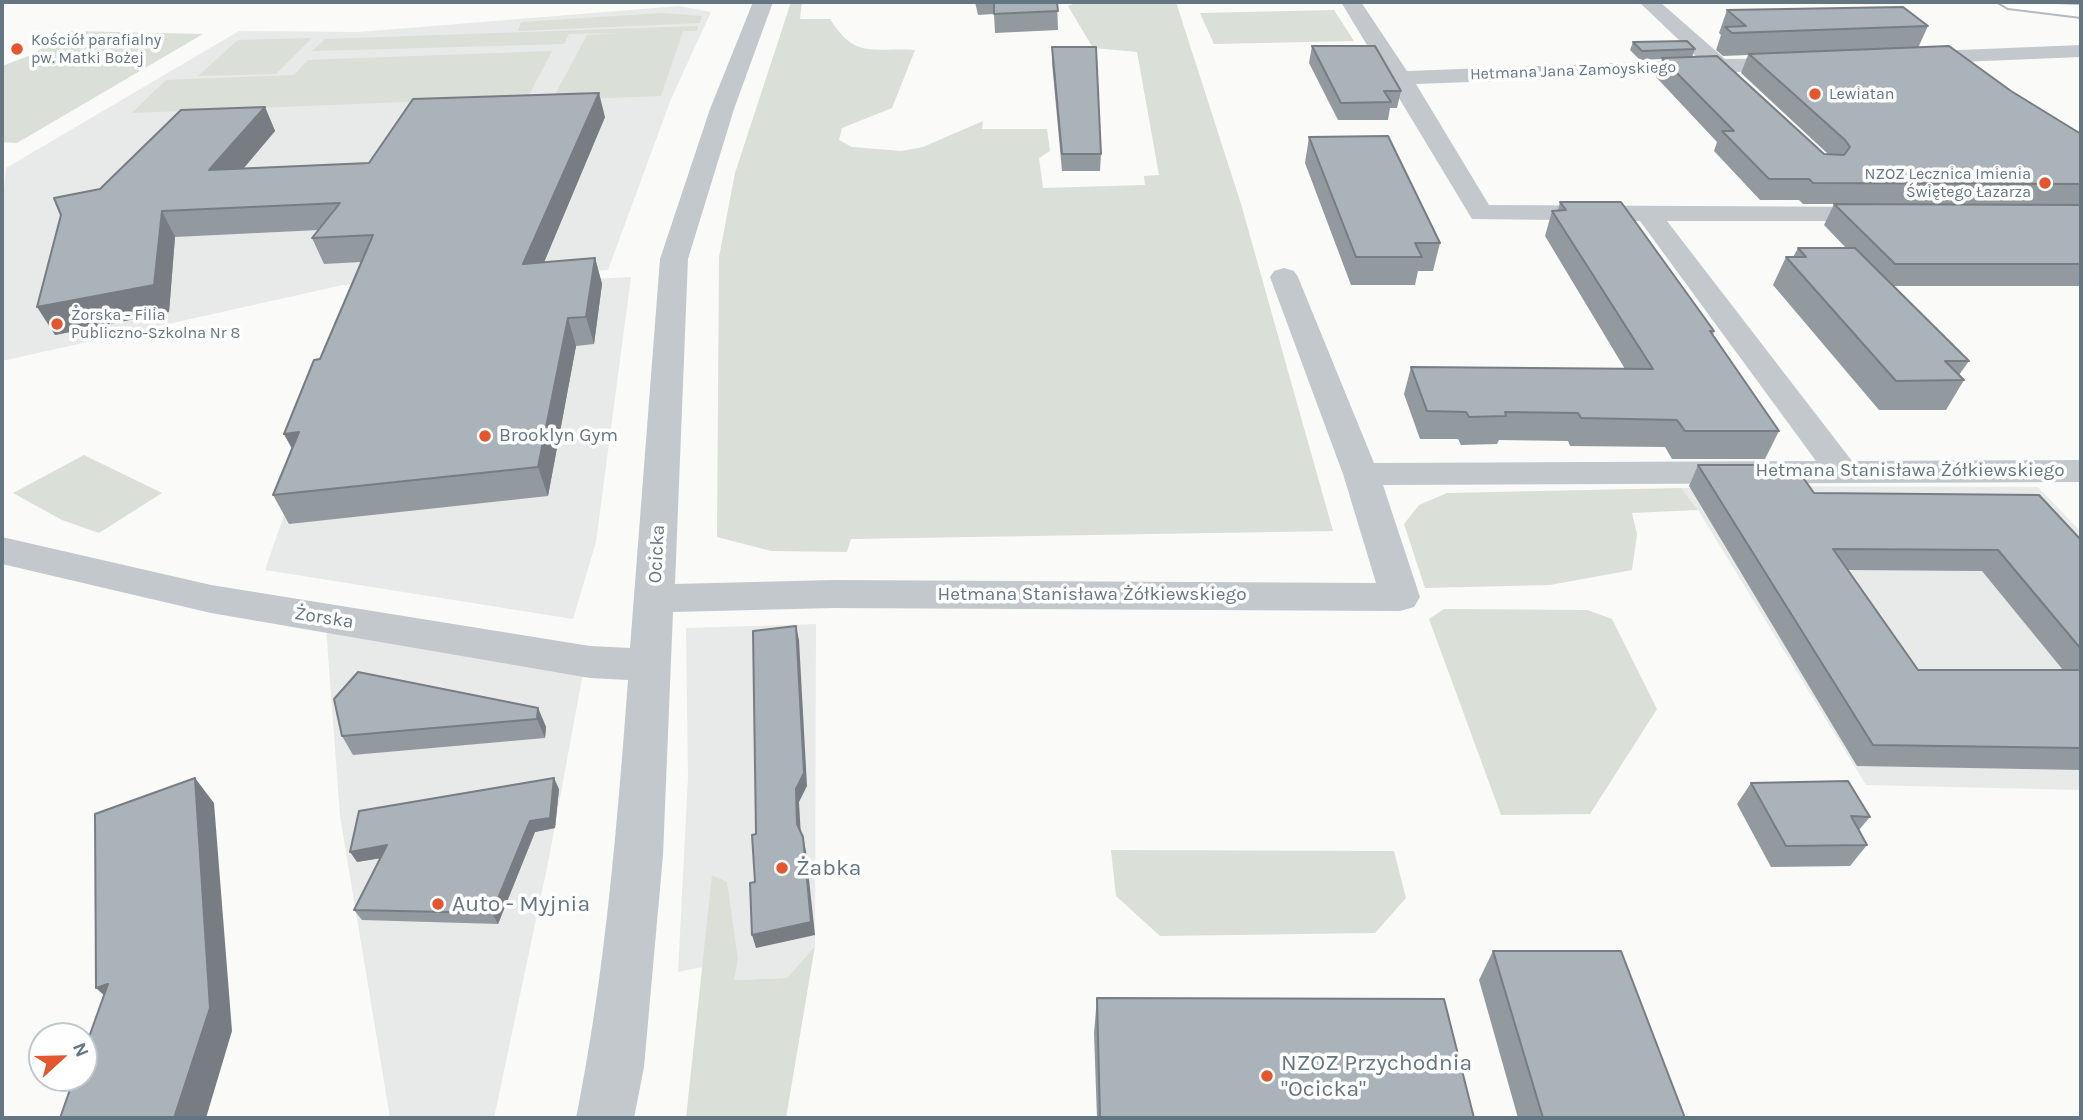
<!DOCTYPE html>
<meta charset="utf-8">
<style>
body{margin:0}
#map{position:relative;width:2083px;height:1120px;overflow:hidden;background:#fafaf8;font-family:Karla,sans-serif}
canvas{display:block}
.frame{position:absolute;inset:0;border:4px solid #657683;pointer-events:none}
.north{position:absolute;left:28px;top:1022px;width:70px;height:70px;box-sizing:border-box;background:#fff;border:2px solid #c1c8cd;border-radius:50%;rotate:68deg;font-size:19px;font-weight:700;line-height:28px;text-align:center;color:#657683}
.north::after{content:'';display:block;margin:auto;width:24px;height:32px;background:#e4572e;clip-path:polygon(50% 0,100% 100%,50% 72%,0 100%)}
</style>
<div id="map">
<canvas width="2083" height="1120"></canvas>
<div class="frame"></div>
<div class="north">N</div>
</div>
<script>
const g = document.querySelector('canvas').getContext('2d');
g.lineJoin = 'round';
function fillPath(path, color) {
  g.fillStyle = color;
  g.fill(path, 'evenodd');
}
function trace(path, color, width, dash) {
  g.strokeStyle = color;
  g.lineWidth = width;
  g.lineCap = dash ? 'butt' : 'round';
  g.setLineDash(dash || []);
  g.stroke(path);
}
function drawText(font, color, halo, rows, align = 'center') {
  g.font = font + ' Karla,sans-serif';
  g.lineWidth = 7;
  g.setLineDash([]);
  g.textBaseline = 'middle';
  g.strokeStyle = halo;
  g.fillStyle = color;
  for (const [text, x, y, turn = 0] of rows) {
    g.save();
    g.translate(x, y);
    g.rotate((+turn || 0) * Math.PI / 180);
    g.textAlign = isNaN(turn) ? turn : align;
    if (halo) g.strokeText(text, 0, 0);
    g.fillText(text, 0, 0);
    g.restore();
  }
}
const built = new Path2D(`
 M679,6L711,12L671,99L608,270L343,285L2,361V213L6,168L239,31L359,32Z
 M631,277L596,542L573,619L265,570L361,291Z
 M1758,486L2038,487L2081,532V790L1866,785L1698,510L1681,488Z
 M816,624L815,946L787,978L733,980L738,960L678,972L688,778L686,628Z
 M326,627L583,673L549,858L494,1118H390L340,816Z`);
const green = new Path2D(`
 M791,2H802L800,19H830C856,60 872,47 915,50L892,108L842,128L839,140L852,147L901,151L923,147L983,121L982,129H1047L1050,151L1039,158L1043,188L1145,185L1144,176L1159,175L1137,52L1093,48L1068,6L1078,2H1176L1241,204L1333,531L851,539L847,552L771,551L717,537L719,257L735,173Z
 M1334,10L1354,41L1214,44L1200,13Z
 M663,13L702,16L700,23L518,31L521,22Z
 M698,26L697,31H683L661,96L552,100L587,35L619,33L569,34L564,44L312,51L325,39Z
 M71,31L203,34L17,143L2,142V66L31,55Z
 M312,38L276,74L198,76L238,40Z
 M552,51L528,97L132,113L166,80L294,75L308,60Z
 M84,455L162,493L99,533L62,520L13,493Z
 M1681,488L1698,510L1632,513L1637,534L1632,570L1550,585L1425,588L1404,524L1419,505L1447,493Z
 M1444,609L1587,610L1612,619L1657,709L1590,814L1501,815L1429,619Z
 M1111,850L1394,851L1406,898L1375,933L1160,936L1116,896Z
 M712,875L727,882L738,960L734,980L787,978L815,946L786,1118H686Z`);
const street = new Path2D(`
 M753,2H773L734,109L688,259L675,584L833,580L1376,583L1343,474L1270,277L1274,271L1284,268L1294,271L1298,277L1374,463L1816,461L1640,221L1472,219L1341,2H1361L1407,71L1700,60L1639,2H1660L1725,59L1806,58L1809,63L1806,68L1737,72L1736,79L1728,81L1714,73L1416,84L1489,205L1891,207L1895,213L1891,219L1882,221H1667L1852,461L2081,460V482L1383,485L1420,597L1414,607L1400,611L833,608L673,612L663,855L644,1067L634,1118H576C605,974 617,827 628,680L590,678L211,613L2,564V537L211,585L590,646L630,648L660,259L710,109Z
 M2081,45V57L1911,64L1900,58L1911,52Z`);
const primary = new Path2D(`
 M1998,2L2081,5V17L2008,8Z`);
const wall = new Path2D(`
 M975,2H1057L1058,30L995,33L994,14L978,15Z
 M1727,10L1928,26L1918,48L2011,91L2081,134V286H1894L1969,361L1959,375L1964,380L1946,410H1879L1773,285L1786,257H1793L1798,248H1846L1824,225L1834,204H1803L1799,200H1760L1714,151L1717,142L1656,77L1662,59L1640,60L1630,50L1633,42L1695,49L1692,57L1824,154H1828L1741,73L1748,55L1723,56L1716,50L1721,35L1719,33Z
 M1312,46L1401,91L1397,108H1390L1388,120H1338L1309,63Z
 M1052,47L1101,154L1100,171H1062L1052,63Z
 M265,107L275,131L243,169L369,163L605,117L544,262L595,258L602,284L594,344L576,346L548,496L289,524L273,495L292,449L284,434L320,359L361,262L324,264L312,238L319,230L175,237L169,312L55,335L61,215L100,189Z
 M1309,137L1440,243L1433,271H1418L1415,285H1351L1305,163Z
 M1560,202L1714,331L1713,335L1779,431L1765,459H1672L1665,447L1570,446L1568,441L1499,440L1497,444L1461,445L1458,439H1420L1404,394L1411,367L1625,369L1545,236L1552,211L1558,210Z
 M1698,465L1814,493L2081,540V770L1857,766L1689,486ZM1848,570L1982,571L2063,670H1918Z
 M538,708L546,727L545,738L353,755L342,736Z
 M1751,783L1870,817L1859,830L1867,845L1850,866L1771,867L1737,804Z
 M559,789L555,828L535,832L498,924L362,920L354,910L380,858L357,862Z
 M1493,951L1685,1118H1518L1479,980Z
 M1097,998L1474,1118H1097L1094,1033Z`);
const shadedWall = new Path2D(`
 M599,93L605,117L532,291L523,264Z
 M265,107L275,131L221,195L209,170Z
 M162,211L175,237L169,312L55,335L37,307Z
 M595,258L602,284L594,344L586,317Z
 M568,318L576,346L548,496L538,467Z
 M299,432L300,462L284,434Z
 M796,626L799,640L807,786L799,802L801,837L797,824L796,789Z
 M538,708L546,727L545,738L537,719Z
 M195,778L214,803L232,1031L206,1118H174Z
 M554,778L559,789L555,828L535,832L498,924L492,913L530,821Z
 M803,837L806,851L815,935L756,948L752,935Z
 M387,845L394,856L357,862L350,852Z
 M108,984L121,1011L96,988Z`);
const building = new Path2D(`
 M994,2H1057L1058,11L994,14Z
 M1903,7L1928,26L1732,33L1725,27L1746,26L1727,10Z
 M1687,41L1695,49L1642,51L1633,42Z
 M1312,46H1375L1401,91H1384L1391,102L1341,103Z
 M1949,46L2011,91L2081,134V184L1813,183L1809,179H1769L1722,131H1734L1662,58L1717,56L1824,154L1844,155L1850,147L1845,140L1749,54Z
 M1052,47H1096L1101,154H1062Z
 M599,93L523,264L595,258L586,317L568,318L538,467L273,495L299,432L284,434L314,360L320,359L373,235L312,238L340,203L162,211L154,285L37,307L61,215L54,198L100,189L181,110L265,107L209,170L369,163L413,99Z
 M1388,136L1440,243H1415L1422,257H1356L1309,137Z
 M1560,202H1621L1714,331H1710L1779,431H1685L1677,420L1581,418L1578,413L1505,412L1506,416L1469,417L1466,412L1427,411L1411,367L1653,369L1552,211L1566,210Z
 M1834,204L2081,205V264H1895Z
 M1798,248H1855L1969,361H1945L1964,380L1896,381L1786,257H1806Z
 M1698,465H1794L1814,493L2039,495L2081,540V649L1998,550L1833,549L1918,670H2081V748L1873,745Z
 M796,626L804,773L796,789L797,824L803,837L811,922L752,935L750,883L755,882L752,835L756,834L753,631Z
 M358,672L538,708L537,719L342,736L334,699Z
 M195,778L210,1008L174,1118H60L74,1078H84V1051L108,984L96,988L95,814Z
 M554,778L550,818L530,821L492,913L354,910L387,845L350,852L359,811Z
 M1848,781L1870,817L1851,816L1867,845L1786,846L1751,783Z
 M1493,951H1621L1685,1118H1543Z
 M1097,998L1444,999L1474,1118H1100Z`);
const markers = [
 [17,49,7,"#e4572e"],
 [1815,94,7,"#e4572e"],
 [2045,183,7,"#e4572e"],
 [57,324,7,"#e4572e"],
 [485,436,7,"#e4572e"],
 [782,868,7,"#e4572e"],
 [438,904,7,"#e4572e"],
 [1267,1076,7,"#e4572e"]
];
const farPoinames = [
 ["Kościół parafialny",31,40],
 ["pw. Matki Bożej",31,58],
 ["Lewiatan",1829,94],
 ["NZOZ Lecznica Imienia",2031,174,"right"],
 ["Świętego Łazarza",2031,192,"right"],
 ["Żorska - Filia",71,315],
 ["Publiczno-Szkolna Nr 8",71,333]
];
const farStreetnames = [
 ["Hetmana Jana Zamoyskiego",1573,71,-2]
];
const poiNames = [
 ["Brooklyn Gym",499,436]
];
const streetNames = [
 ["Hetmana Stanisława Żółkiewskiego",1910,471],
 ["Ocicka",657,554,-87],
 ["Hetmana Stanisława Żółkiewskiego",1092,595],
 ["Żorska",324,618,9]
];
const nearPoinames = [
 ["Żabka",796,868],
 ["Auto - Myjnia",452,904],
 ["NZOZ Przychodnia",1281,1063],
 ["\"Ocicka\"",1281,1089]
];
fillPath(built, '#e8e9e9');
fillPath(green, '#dadfd7');
trace(primary, '#b5babe', 4);
fillPath(street, '#c3c8cc');
fillPath(primary, '#fff');
fillPath(wall, '#929a9f');
fillPath(shadedWall, '#777d82');
fillPath(building, '#aab3b9');
trace(building, '#777d82', 2);
for (const [x, y, r, color] of markers) {
  const dot = new Path2D();
  dot.arc(x, y, r, 0, 2 * Math.PI);
  g.fillStyle = color;
  g.fill(dot);
  trace(dot, '#fff', 2.5);
}
drawText('16px', '#657683', '#fff', farPoinames, 'left');
drawText('16px', '#657683', '#fff', farStreetnames);
drawText('19px', '#657683', '#fff', poiNames, 'left');
drawText('19px', '#657683', '#fff', streetNames);
drawText('23px', '#657683', '#fff', nearPoinames, 'left');
</script>
